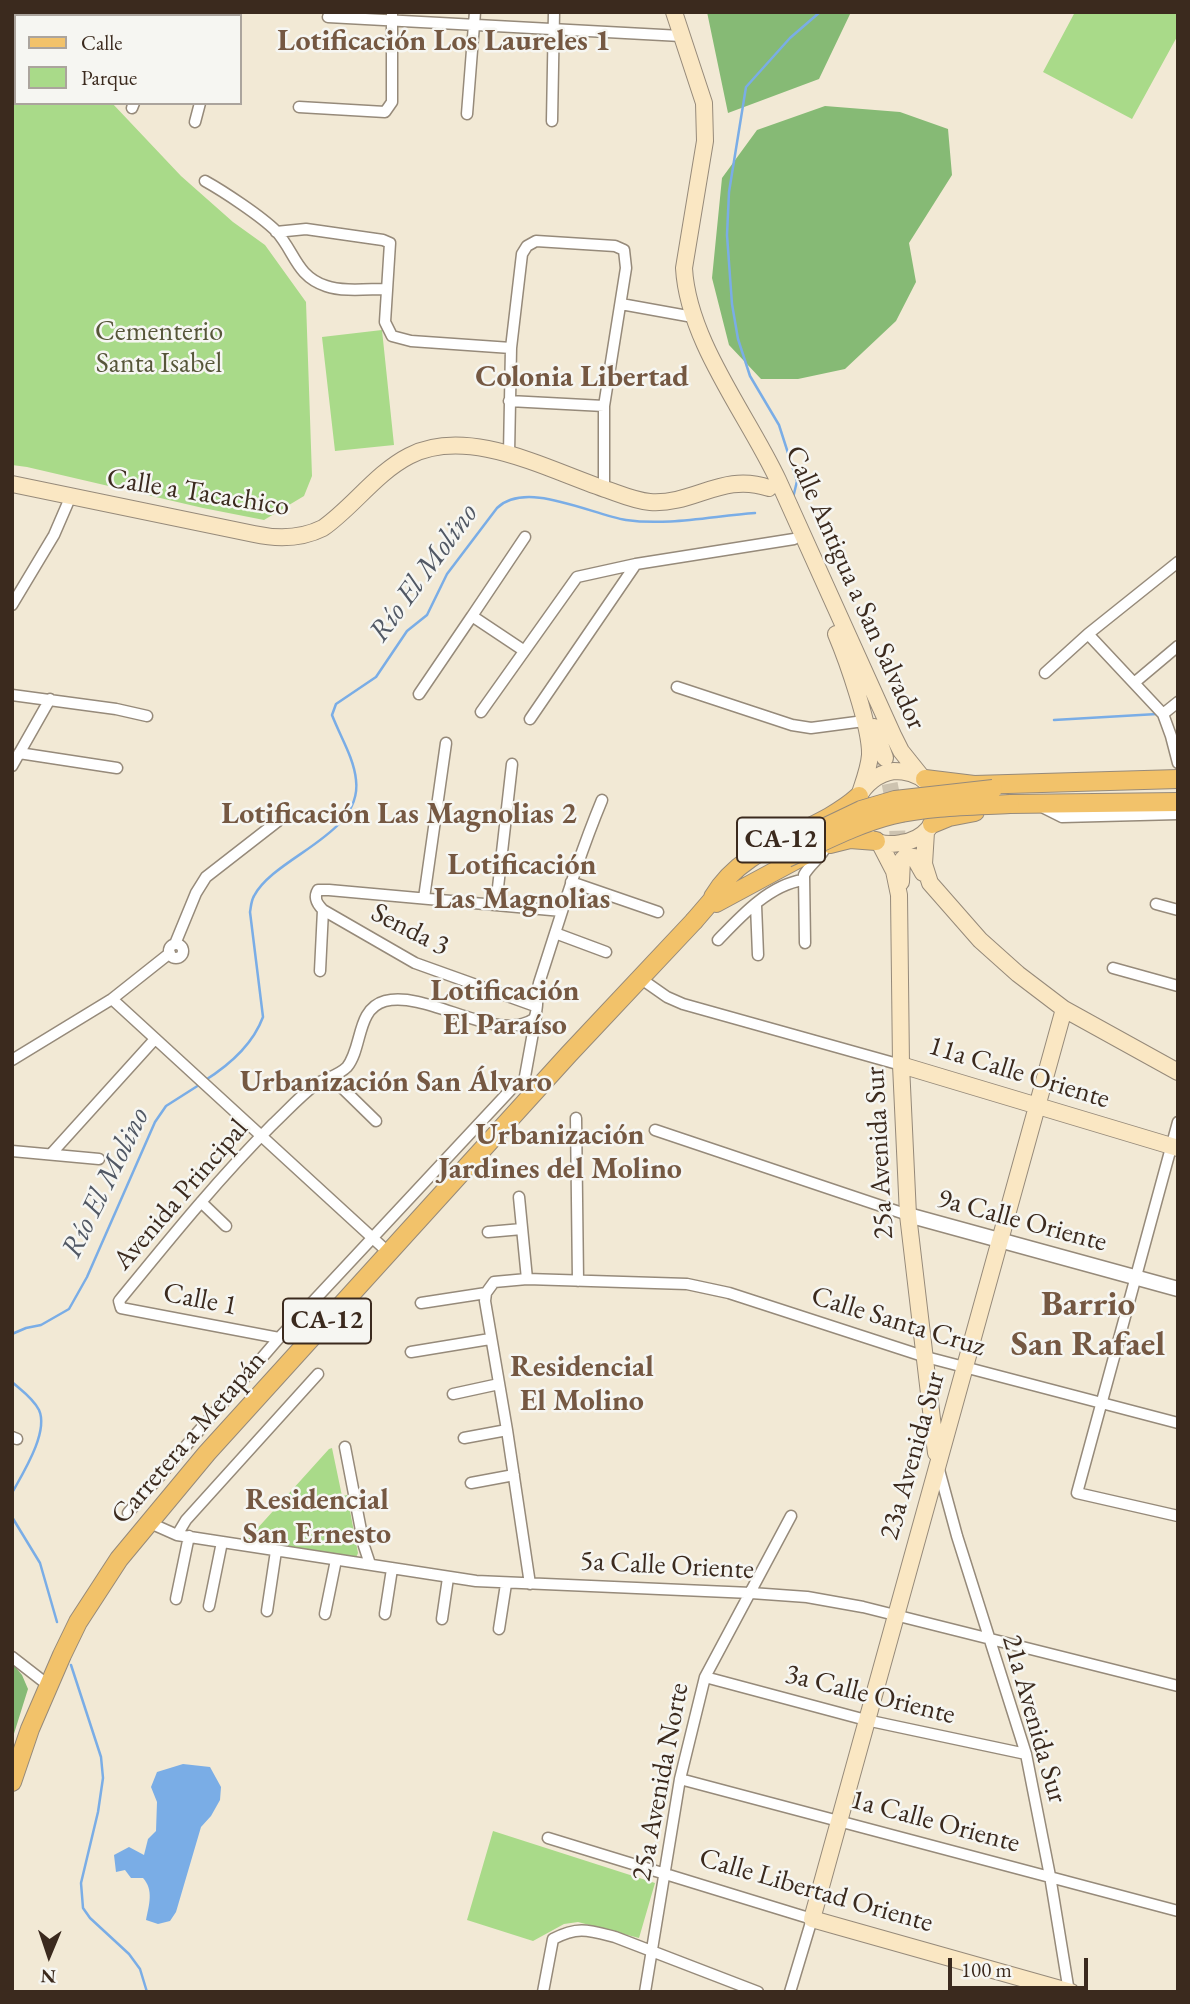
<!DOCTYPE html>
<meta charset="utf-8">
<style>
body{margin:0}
#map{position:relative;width:1190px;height:2004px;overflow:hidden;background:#f2e9d5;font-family:"EB Garamond",serif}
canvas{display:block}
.frame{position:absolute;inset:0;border:14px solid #3b2a1e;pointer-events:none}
.legend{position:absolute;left:14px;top:14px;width:228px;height:91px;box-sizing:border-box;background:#f6f6f2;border:2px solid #aba49d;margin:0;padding:9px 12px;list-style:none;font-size:21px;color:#3b2a1e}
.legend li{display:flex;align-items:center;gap:14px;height:35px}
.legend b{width:35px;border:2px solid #aba49d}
.north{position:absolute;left:14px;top:1920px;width:70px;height:70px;-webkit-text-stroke:5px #f6f6f2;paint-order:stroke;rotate:182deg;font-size:19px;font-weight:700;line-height:28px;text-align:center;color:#3b2a1e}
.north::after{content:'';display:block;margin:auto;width:24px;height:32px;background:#3b2a1e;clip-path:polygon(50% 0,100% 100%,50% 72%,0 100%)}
.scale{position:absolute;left:948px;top:1958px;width:140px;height:32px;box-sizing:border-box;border:4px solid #3b2a1e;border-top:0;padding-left:9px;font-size:21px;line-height:24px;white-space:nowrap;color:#3b2a1e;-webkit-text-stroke:5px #f6f6f2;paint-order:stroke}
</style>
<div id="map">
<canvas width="1190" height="2004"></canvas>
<div class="frame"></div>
<ul class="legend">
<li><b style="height:9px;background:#f2c26a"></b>Calle</li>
<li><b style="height:19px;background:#a9da89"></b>Parque</li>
</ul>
<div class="north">N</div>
<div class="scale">100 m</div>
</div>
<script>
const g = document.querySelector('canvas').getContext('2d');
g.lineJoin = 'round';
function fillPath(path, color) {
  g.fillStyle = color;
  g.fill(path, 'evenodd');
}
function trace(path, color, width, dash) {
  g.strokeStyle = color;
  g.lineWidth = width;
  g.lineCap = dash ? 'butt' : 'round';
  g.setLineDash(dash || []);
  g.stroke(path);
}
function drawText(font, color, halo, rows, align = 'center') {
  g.font = font + ' "EB Garamond",serif';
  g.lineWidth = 5;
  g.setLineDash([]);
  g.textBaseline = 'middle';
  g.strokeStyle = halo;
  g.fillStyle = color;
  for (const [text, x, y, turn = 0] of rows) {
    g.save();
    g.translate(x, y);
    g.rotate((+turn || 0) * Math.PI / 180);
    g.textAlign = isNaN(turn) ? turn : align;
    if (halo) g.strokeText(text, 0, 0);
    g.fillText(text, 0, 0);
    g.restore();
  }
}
const green = new Path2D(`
 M12,12H67V16H16V103H112L181,176L233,222L265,245L306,302L312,476L304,496L264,520L203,508L27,467L12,465Z
 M1075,12H1178V35L1132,119L1043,72Z
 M382,330L394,445L335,451L322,337Z
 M332,1448L342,1496L347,1495L358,1553L356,1558L246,1541L329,1449Z
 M493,1831L655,1883L639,1938L578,1922L564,1924L533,1941L467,1920Z`);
const forest = new Path2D(`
 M707,12H851L819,79L728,113Z
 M825,106L900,112L948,129L952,175L909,243L916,282L896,321L845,369L798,379H761L729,345L712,278L722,178L757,130Z
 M12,1663L22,1675L28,1689L12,1740Z`);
const water = new Path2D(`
 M183,1764L210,1767L221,1787L220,1800L211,1816L201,1827L176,1912L170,1921L158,1924L146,1920C149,1905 154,1890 143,1878H131L125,1870L116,1872L114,1855L129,1847L144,1855L148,1839L156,1831L157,1802L151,1787L157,1772Z`);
const stream = new Path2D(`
 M793,498L797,481L779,425L750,376L738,339L732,304L727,235L729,192L746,87L790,38L820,12
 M1054,720L1157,714
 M204,1081C228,1066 253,1044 263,1017L250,912C251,907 251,901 254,896C275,856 363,835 356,780C354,758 340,736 332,715L336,704L376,677L407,631L427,615L447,574L497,508C526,480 590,514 626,520C667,526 713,516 755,513
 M12,1334L26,1328L41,1325L69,1309L87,1277L155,1122L166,1106L199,1085
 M12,1382C21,1390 33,1398 39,1410C49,1432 23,1473 12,1493
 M12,1517L40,1563L57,1622
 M71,1665L101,1757L103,1778L98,1812L81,1883L83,1908L90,1918L129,1954L140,1969L147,1992`);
const secondaryTunnel = new Path2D(`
 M885,760L897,821L898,856`);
const minor = new Path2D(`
 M152,16V12
 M223,16V12
 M328,17L681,36
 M299,107L385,112L392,102V12
 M132,108L134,103
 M467,114L475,12
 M552,121L554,12
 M195,122L200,103
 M205,181C223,191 261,216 276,231C295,252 296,276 326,286C343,292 368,289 386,289
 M276,232L306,229L383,240L390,243L385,322L392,336L411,341L511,348
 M621,304L693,317
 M509,401L604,406
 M509,454L511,348L522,254L527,246L536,241L615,246L624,250L626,268L604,406V489
 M12,605L54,535L70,498
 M472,616L525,537
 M1088,634L1163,714L1171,736L1178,763
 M1045,673L1088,634L1178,562
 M1134,683L1178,646
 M677,687L792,725L811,728L864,721
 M419,694L472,616L523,650
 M12,695L116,709L147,716
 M481,712L577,577L636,564L794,539
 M1163,714L1178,702
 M530,719L636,564
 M19,753L117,768
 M12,766L50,699
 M1044,808L1062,817L1178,814
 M571,882L658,912
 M424,898L446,743
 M1156,904L1178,910
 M496,905L512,764
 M756,905L758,955
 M555,933L606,952
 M718,940C740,917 769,885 803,880
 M805,943L804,875C810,864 820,859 827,845
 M175,944L196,893L206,877L278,821
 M169 951a7 7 0 1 1 14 0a7 7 0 1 1-14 0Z
 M1113,968L1178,986
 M320,971L323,910
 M647,983L667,997L683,1004L901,1065
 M112,999L389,1253
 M535,1006L415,963L323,910C317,904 313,898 318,890H329L562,911
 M12,1060L112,999L170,953
 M331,1077L376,1121
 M524,1082L536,1016
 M576,1118L578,1281
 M1178,1122L1077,1493L1178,1516
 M655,1130L908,1215
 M12,1151L99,1159
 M51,1154L155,1039
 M519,1197L527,1279
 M201,1202L226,1226
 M488,1232L522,1229
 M421,1303L486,1293
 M279,1338L121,1308L119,1301C168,1241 217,1180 272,1125C286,1112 299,1097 315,1085C325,1078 338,1076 347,1067C363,1047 356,1009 385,1001C428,990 496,1044 534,1019C539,1009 536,995 539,983C559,922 577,860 602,800
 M411,1352L490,1339
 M453,1394L499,1384
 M12,1437L17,1439
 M464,1438L507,1430
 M345,1447L364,1546L370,1564
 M938,1466L957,1536L1026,1754L1050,1876L1069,1992
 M471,1483L514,1475
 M128,1513L279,1338L517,1083H530L538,1087
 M150,1523L177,1535L476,1581L751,1593L807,1597L863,1607L1178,1686
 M177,1535L186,1520L318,1374
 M530,1584L507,1430L485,1301L486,1293L494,1282L527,1279L687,1284L729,1293L926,1357L1178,1423
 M176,1599L189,1536
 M209,1606L222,1542
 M267,1611L276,1551
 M325,1614L336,1560
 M385,1614L392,1569
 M442,1619L448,1578
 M499,1629L506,1584
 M12,1657L48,1685
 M705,1677L866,1720L1026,1754
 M680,1779L1178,1911
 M548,1838L812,1919L790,1992
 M543,1992L553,1939C578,1926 588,1930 615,1937L758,1992
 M645,1992L680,1779L705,1677L791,1516`);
const tertiary = new Path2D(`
 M908,1215L1178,1289`);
const secondary = new Path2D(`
 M674,12L704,103L705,141L684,268C688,341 747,414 778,480L893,735L901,751L921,776
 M12,484L254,534C277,539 301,539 323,528C353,507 376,473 409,456C469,425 550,471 608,490C622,495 636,501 650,502C695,505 722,472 769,488
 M836,634C847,660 871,728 870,755C869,768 864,781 860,793
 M874,727L885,758
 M894,771C949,771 950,836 901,843C890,845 878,844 869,838C838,816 863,775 894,771Z
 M926,832L924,864L930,883L980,940L1018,974L1064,1009L1178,1072
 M879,842L894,871L899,895L901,1065L908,1215L936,1453
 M901,882L902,860L905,857H914L923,873
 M1064,1009C980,1312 895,1615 812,1919L1071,1992
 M901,1065L1178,1148`);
const primary = new Path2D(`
 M12,1782L30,1729L62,1655L78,1622L119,1559L207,1453L569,1054L694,921`);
const trunk = new Path2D(`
 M925,779L974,785L1178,779
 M1010,804L1178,802
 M932,824L949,817L975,812
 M830,844L850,839L876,841
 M713,897C746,841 815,836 859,796
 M716,903L805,855
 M694,921L719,892`);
const trunkBridge = new Path2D(`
 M792,843L861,810L895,800L993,789
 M787,858C821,843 856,824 892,815C930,806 971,806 1010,804`);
const shields = [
 [781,840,88],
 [327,1321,88]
];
const shieldNames = [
 ["CA-12",781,840],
 ["CA-12",327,1321]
];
const parkNames = [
 ["Cementerio",159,332],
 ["Santa Isabel",159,364]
];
const streetNames = [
 ["Calle a Tacachico",198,493,9],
 ["Calle Antigua a San Salvador",855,588,66],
 ["Senda 3",410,930,27],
 ["11a Calle Oriente",1019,1073,17],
 ["25a Avenida Sur",880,1153,-93],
 ["Avenida Principal",181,1195,-49],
 ["9a Calle Oriente",1022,1221,15],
 ["Calle 1",200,1300,11],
 ["Calle Santa Cruz",898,1322,17],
 ["Carretera a Metapán",189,1438,-49],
 ["23a Avenida Sur",913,1456,-74],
 ["5a Calle Oriente",667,1566,3],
 ["3a Calle Oriente",870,1695,14],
 ["21a Avenida Sur",1034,1719,74],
 ["25a Avenida Norte",661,1782,-79],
 ["1a Calle Oriente",935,1822,15],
 ["Calle Libertad Oriente",816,1891,16]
];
const neighbourhoodNames = [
 ["Lotificación Los Laureles 1",444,42],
 ["Colonia Libertad",582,378],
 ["Lotificación Las Magnolias 2",399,815],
 ["Lotificación",522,866],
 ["Las Magnolias",522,900],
 ["Lotificación",505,992],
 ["El Paraíso",505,1026],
 ["Urbanización San Álvaro",396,1083],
 ["Urbanización",560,1136],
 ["Jardines del Molino",560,1170],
 ["Residencial",582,1368],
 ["El Molino",582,1402],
 ["Residencial",317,1501],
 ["San Ernesto",317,1535]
];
const waterNames = [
 ["Río El Molino",424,573,-54],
 ["Río El Molino",106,1183,-64]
];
const districtNames = [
 ["Barrio",1088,1305],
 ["San Rafael",1088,1345]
];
fillPath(green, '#a9da89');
fillPath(forest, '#86ba75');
fillPath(water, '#7aade6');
trace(stream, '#7aade6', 2.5);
trace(secondaryTunnel, '#cdc3b0', 16, [16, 8]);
trace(minor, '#968a7a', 13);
trace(tertiary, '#968a7a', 17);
trace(secondary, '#968a7a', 18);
trace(primary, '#968a7a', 20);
trace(trunk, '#968a7a', 20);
trace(minor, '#fff', 10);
trace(tertiary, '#fff', 14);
trace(secondary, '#fae7c3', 16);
trace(primary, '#f2c26a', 18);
trace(trunk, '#f2c26a', 18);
trace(trunkBridge, '#968a7a', 20, []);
trace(trunkBridge, '#f2c26a', 18);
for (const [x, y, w] of shields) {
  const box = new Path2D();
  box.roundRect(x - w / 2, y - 22.5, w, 45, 5);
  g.fillStyle = '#f6f6f2';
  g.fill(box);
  trace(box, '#3b2a1e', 2);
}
drawText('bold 26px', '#3b2a1e', null, shieldNames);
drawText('28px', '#565639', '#f6f6f2', parkNames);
drawText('28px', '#3b2a1e', '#f6f6f2', streetNames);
drawText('bold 30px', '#755842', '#f6f6f2', neighbourhoodNames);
drawText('italic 30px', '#515864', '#f6f6f2', waterNames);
drawText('bold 35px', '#755842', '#f6f6f2', districtNames);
</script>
